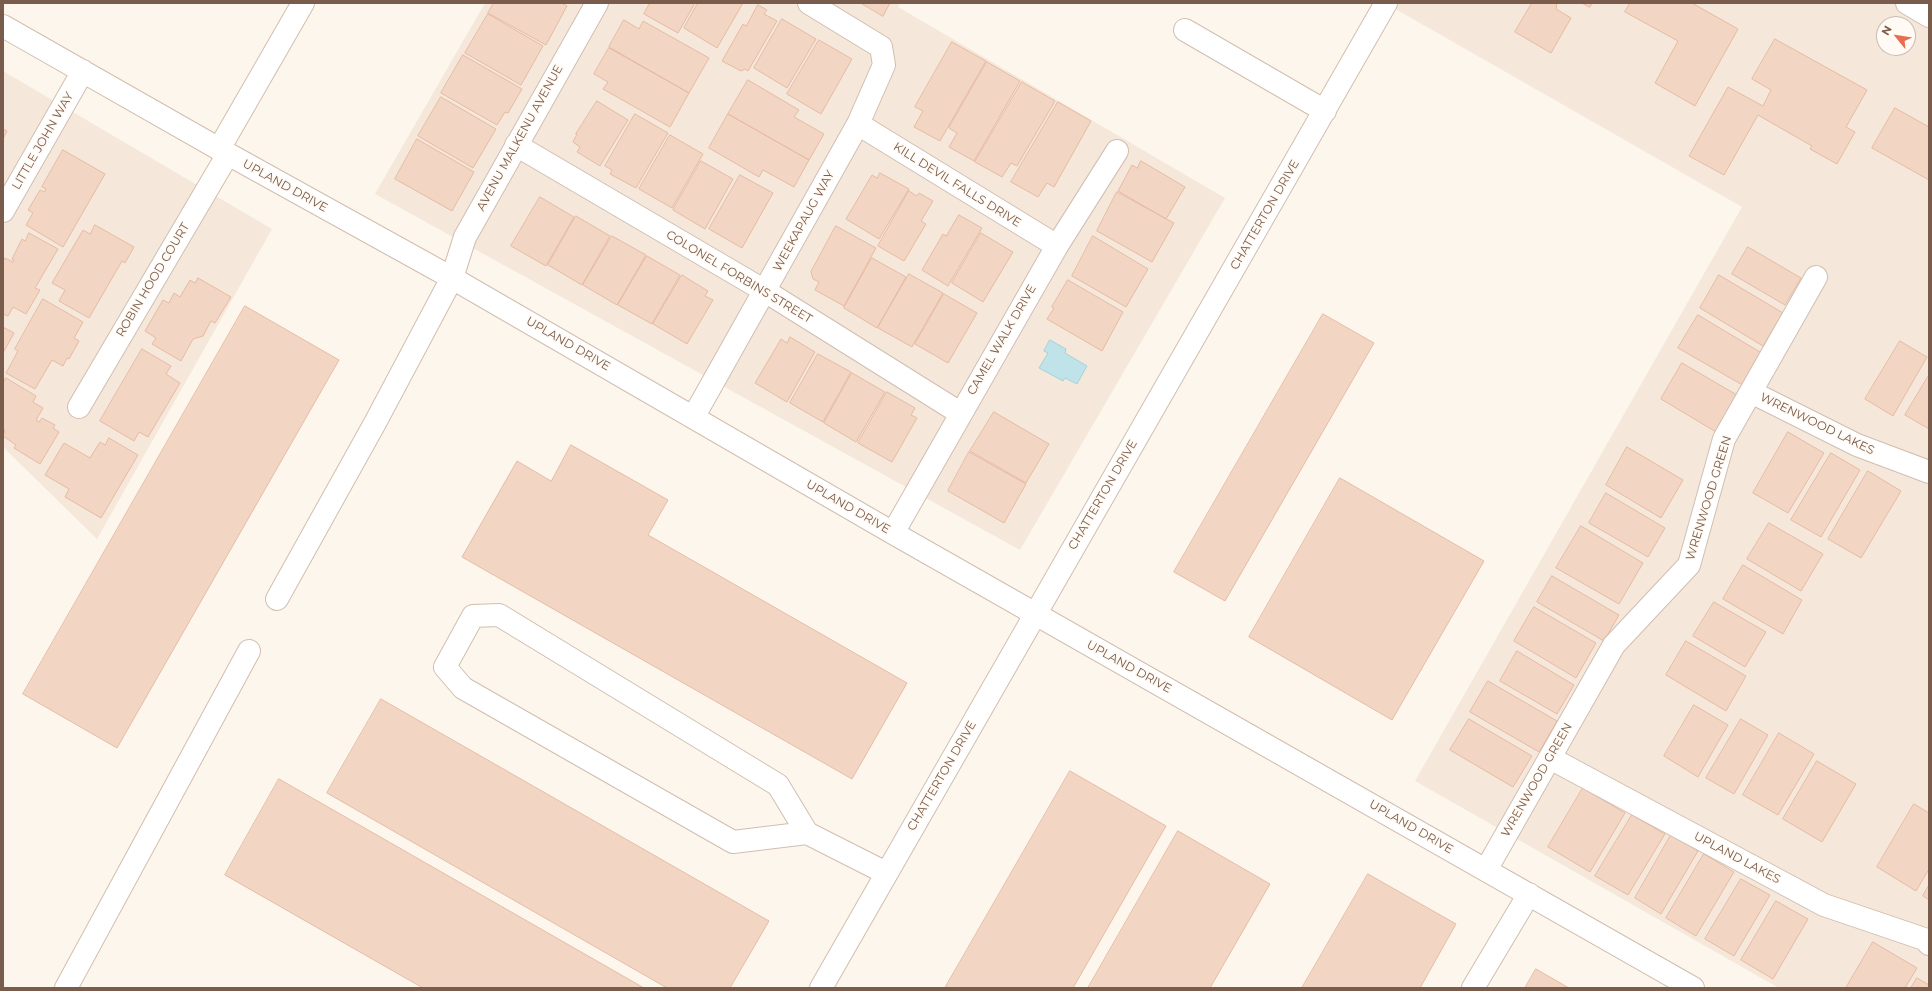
<!DOCTYPE html>
<style>
body{margin:0}
#map{position:relative;width:1932px;height:991px;overflow:hidden;background:#fdf6ec;font-family:Montserrat,sans-serif}
canvas{display:block}
.frame{position:absolute;inset:0;border:4px solid #7a5c4d;pointer-events:none}
.north{position:absolute;left:1876px;top:16px;width:40px;height:40px;box-sizing:border-box;background:#fffaf3;border:1px solid #cabbb1;border-radius:50%;rotate:300deg;font-size:11px;font-weight:700;line-height:16px;text-align:center;color:#7a5c4d}
.north::after{content:'';display:block;margin:auto;width:14px;height:18px;background:#e76f51;clip-path:polygon(50% 0,100% 100%,50% 72%,0 100%)}
</style>
<div id="map">
<canvas width="1932" height="991"></canvas>
<div class="frame"></div>
<div class="north">N</div>
</div>
<script>
const g = document.querySelector('canvas').getContext('2d');
g.lineJoin = 'round';
function fillPath(path, color) {
  g.fillStyle = color;
  g.fill(path, 'evenodd');
}
function trace(path, color, width, dash) {
  g.strokeStyle = color;
  g.lineWidth = width;
  g.lineCap = dash ? 'butt' : 'round';
  g.setLineDash(dash || []);
  g.stroke(path);
}
function drawText(font, color, halo, rows, align = 'center') {
  g.font = font + ' Montserrat,sans-serif';
  g.lineWidth = 3;
  g.setLineDash([]);
  g.textBaseline = 'middle';
  g.strokeStyle = halo;
  g.fillStyle = color;
  for (const [text, x, y, turn = 0] of rows) {
    g.save();
    g.translate(x, y);
    g.rotate((+turn || 0) * Math.PI / 180);
    g.textAlign = isNaN(turn) ? turn : align;
    if (halo) g.strokeText(text, 0, 0);
    g.fillText(text, 0, 0);
    g.restore();
  }
}
const residential = new Path2D(`
 M485,3H900L898,7L1225,198L1020,550L375,194Z
 M1385,3H1929V988H1779L1415,781L1742,207ZM1884,24H1908V48H1884Z
 M3,71L272,229L97,539L3,447Z`);
const water = new Path2D(`
 M1050,340L1066,349L1065,353L1087,366L1077,384L1065,378L1063,381L1039,368L1048,353L1044,351Z`);
const building = new Path2D(`
 M494,3H562L567,6L546,45L488,13Z
 M650,3H695L678,33L644,14Z
 M698,3H743L717,48L684,28Z
 M861,3H890L883,16Z
 M1532,3H1557L1556,9L1571,18L1551,53L1515,32Z
 M1582,3H1592L1590,7Z
 M1630,3H1692L1738,29L1695,106L1655,83L1678,41L1625,12Z
 M758,5L767,10L764,14L777,21L748,71L745,69L741,71L722,61L743,24L746,26Z
 M488,14L543,46L521,85L465,53Z
 M782,19L816,39L787,88L754,68Z
 M624,20L639,29L643,21L709,58L689,93L609,47Z
 M1775,39L1867,90L1846,127L1855,132L1837,164L1810,149L1812,146L1758,115L1724,175L1689,156L1728,87L1763,106L1771,90L1752,79Z
 M819,40L852,59L821,114L787,94Z
 M952,42L986,61L940,141L914,127L923,111L915,107Z
 M609,48L689,93L670,127L603,89L608,82L594,74Z
 M463,55L522,89L508,113L505,112L497,125L441,93Z
 M987,62L1020,81L974,161L949,147L957,133L949,128Z
 M748,80L799,110L794,117L824,134L809,160L728,114Z
 M1022,82L1055,101L1017,166L1011,163L1002,177L975,162Z
 M441,97L496,129L473,168L418,136Z
 M597,101L628,120L600,166L577,152L580,147L573,142L577,134H576Z
 M1058,102L1091,121L1054,187L1047,183L1038,197L1011,182Z
 M1895,108L1929,127V180L1872,148Z
 M635,114L668,133L636,188L610,174L612,170L605,166Z
 M728,114L809,160L794,187L763,170L759,177L709,148Z
 M3,129L7,131L3,139Z
 M670,135L703,154L672,208L639,189Z
 M417,139L474,172L452,211L395,179Z
 M63,150L105,174L63,247L26,225L33,213L28,210L40,190L44,192L46,189L42,187Z
 M701,161L733,179L705,229L673,210Z
 M1141,161L1185,187L1166,219L1118,191L1132,165L1137,168Z
 M880,173L909,189L879,239L846,219L872,175L877,178Z
 M740,175L773,193L742,248L709,229Z
 M909,191L917,196L919,193L933,201L921,221L926,224L904,261L878,246Z
 M1117,192L1174,223L1152,262L1097,231Z
 M540,197L574,217L546,266L511,246Z
 M959,215L982,228L948,286L922,270L943,234L946,236Z
 M576,216L610,236L582,285L548,265Z
 M95,225L134,247L125,263L122,261L89,318L59,301L65,290L52,283L83,230L90,234Z
 M836,226L876,248L844,306L815,290L819,282L813,279L811,272Z
 M29,233L58,249L35,288L40,290L26,314L13,307L8,316L3,314V261L5,258L13,262L14,260L12,259L22,239L25,241Z
 M981,233L1013,252L983,302L952,283Z
 M612,236L646,255L617,305L583,285Z
 M1093,236L1148,269L1126,307L1072,276Z
 M1748,247L1801,278L1785,305L1732,274Z
 M647,256L680,275L652,324L618,305Z
 M872,258L906,277L877,328L844,308Z
 M909,274L943,293L912,347L878,328Z
 M682,275L708,291L705,296L713,300L687,344L653,324Z
 M1719,275L1783,313L1763,346L1700,308Z
 M198,278L231,297L215,323L211,321L203,336L193,339L181,361L152,344L156,338L145,331L163,300L169,303L174,293L180,297L190,280L195,283Z
 M1068,280L1123,312L1102,351L1047,319L1054,308L1052,307Z
 M944,294L977,313L948,363L915,344Z
 M43,299L83,322L74,338L79,341L69,359L67,358L63,366L52,360L35,389L6,373L18,351L15,349Z
 M245,306L339,360L117,748L23,694Z
 M1323,314L1374,343L1225,601L1174,572Z
 M1698,315L1765,355L1746,387L1678,348Z
 M3,327L14,333L3,353Z
 M790,337L815,352L787,402L755,383L781,339L787,343Z
 M1900,341L1927,357L1893,416L1865,399Z
 M142,349L171,366L166,374L180,383L148,437L139,432L134,441L100,421Z
 M818,354L851,372L823,422L790,403Z
 M1682,363L1737,395L1716,432L1661,399Z
 M852,373L885,392L856,442L824,423Z
 M1929,375V429L1905,415Z
 M6,378L36,396L33,402L43,408L36,420L39,422L42,418L55,425L53,428L59,432L40,464L14,448L16,445L3,436L5,430L3,429V384Z
 M887,392L915,408L911,415L917,418L892,462L858,443Z
 M994,412L1049,444L1026,483L970,451Z
 M1788,432L1824,453L1788,513L1753,493Z
 M109,438L138,455L101,518L65,497L69,489L45,475L64,443L90,458L100,442L105,445Z
 M571,445L668,500L648,535L907,683L852,779L462,557L517,461L551,481Z
 M1627,447L1683,480L1661,518L1606,485Z
 M969,452L1026,484L1004,523L948,491Z
 M1831,453L1860,470L1821,537L1791,520Z
 M1868,471L1901,491L1861,558L1828,539Z
 M1340,478L1484,561L1392,720L1249,637Z
 M1606,493L1665,528L1648,557L1589,523Z
 M1769,523L1823,554L1801,591L1747,559Z
 M1581,526L1643,563L1619,604L1556,568Z
 M1743,565L1802,600L1783,634L1723,599Z
 M1552,576L1619,615L1604,641L1537,602Z
 M1714,602L1766,632L1745,667L1693,636Z
 M1534,607L1596,643L1576,678L1514,641Z
 M1686,641L1746,676L1726,711L1666,675Z
 M1517,651L1574,685L1557,714L1500,681Z
 M1488,681L1557,721L1539,752L1470,712Z
 M381,699L769,921L730,988H667L327,793Z
 M1694,705L1728,725L1698,777L1664,756Z
 M1469,719L1532,756L1513,787L1450,750Z
 M1741,719L1768,735L1734,794L1706,778Z
 M1779,733L1814,754L1778,815L1743,795Z
 M1817,761L1856,784L1822,842L1783,819Z
 M1070,771L1166,826L1073,988H945Z
 M279,779L644,988H423L225,875Z
 M1583,788L1625,813L1590,872L1548,847Z
 M1914,804L1929,813V869L1916,891L1877,867Z
 M1632,815L1665,834L1628,895L1595,876Z
 M1178,831L1270,884L1210,988H1088Z
 M1671,835L1698,851L1661,914L1635,898Z
 M1704,854L1734,872L1696,936L1666,918Z
 M1368,874L1456,924L1420,988H1302Z
 M1741,879L1770,895L1734,956L1705,939Z
 M1929,885V900L1923,896Z
 M1776,901L1808,919L1773,979L1741,960Z
 M1873,942L1917,968L1905,988H1846Z
 M1536,969L1569,988H1525Z
 M1917,978L1929,985V988H1911Z`);
const minor = new Path2D(`
 M1907,3L1929,16
 M3,26L228,154L452,278L893,533L1693,988
 M1185,30L1325,111
 M858,124L1057,246
 M516,145L765,291L960,413
 M219,149L303,3
 M3,211L83,71
 M1751,392L1857,445L1929,472
 M79,407L228,154
 M694,416L858,124L884,65L881,47L809,3
 M893,533L1057,246L1117,151
 M277,599L375,423L452,278L465,237L597,3
 M1550,758L1824,905L1924,939L1929,944
 M807,833L733,842L463,688L445,667L473,616L499,615L778,785L807,833L886,873
 M1486,870L1614,645L1689,565L1724,439L1816,277
 M66,988L249,651
 M821,988L1386,3
 M1473,988L1529,894`);
const streetNames = [
 ["AVENU MALKENU AVENUE",520,138,-61],
 ["LITTLE JOHN WAY",43,141,-60],
 ["KILL DEVIL FALLS DRIVE",957,185,32],
 ["UPLAND DRIVE",285,186,29],
 ["CHATTERTON DRIVE",1265,215,-60],
 ["WEEKAPAUG WAY",804,221,-61],
 ["COLONEL FORBINS STREET",739,277,31],
 ["ROBIN HOOD COURT",153,280,-59],
 ["CAMEL WALK DRIVE",1002,340,-60],
 ["UPLAND DRIVE",568,344,30],
 ["WRENWOOD LAKES",1817,424,26],
 ["CHATTERTON DRIVE",1103,495,-60],
 ["WRENWOOD GREEN",1709,498,-73],
 ["UPLAND DRIVE",848,507,30],
 ["UPLAND DRIVE",1129,667,29],
 ["CHATTERTON DRIVE",942,776,-60],
 ["WRENWOOD GREEN",1537,780,-60],
 ["UPLAND DRIVE",1411,827,30],
 ["UPLAND LAKES",1737,858,28]
];
fillPath(residential, '#f5e8da');
fillPath(water, '#bfe3e8');
trace(water, '#a5d3da', 1);
fillPath(building, '#f3d5c3');
trace(building, '#e6bba3', 1);
trace(minor, '#d1beb0', 24);
trace(minor, '#fff', 22);
drawText('12px', '#7a5c4d', '#fffaf3', streetNames);
</script>
